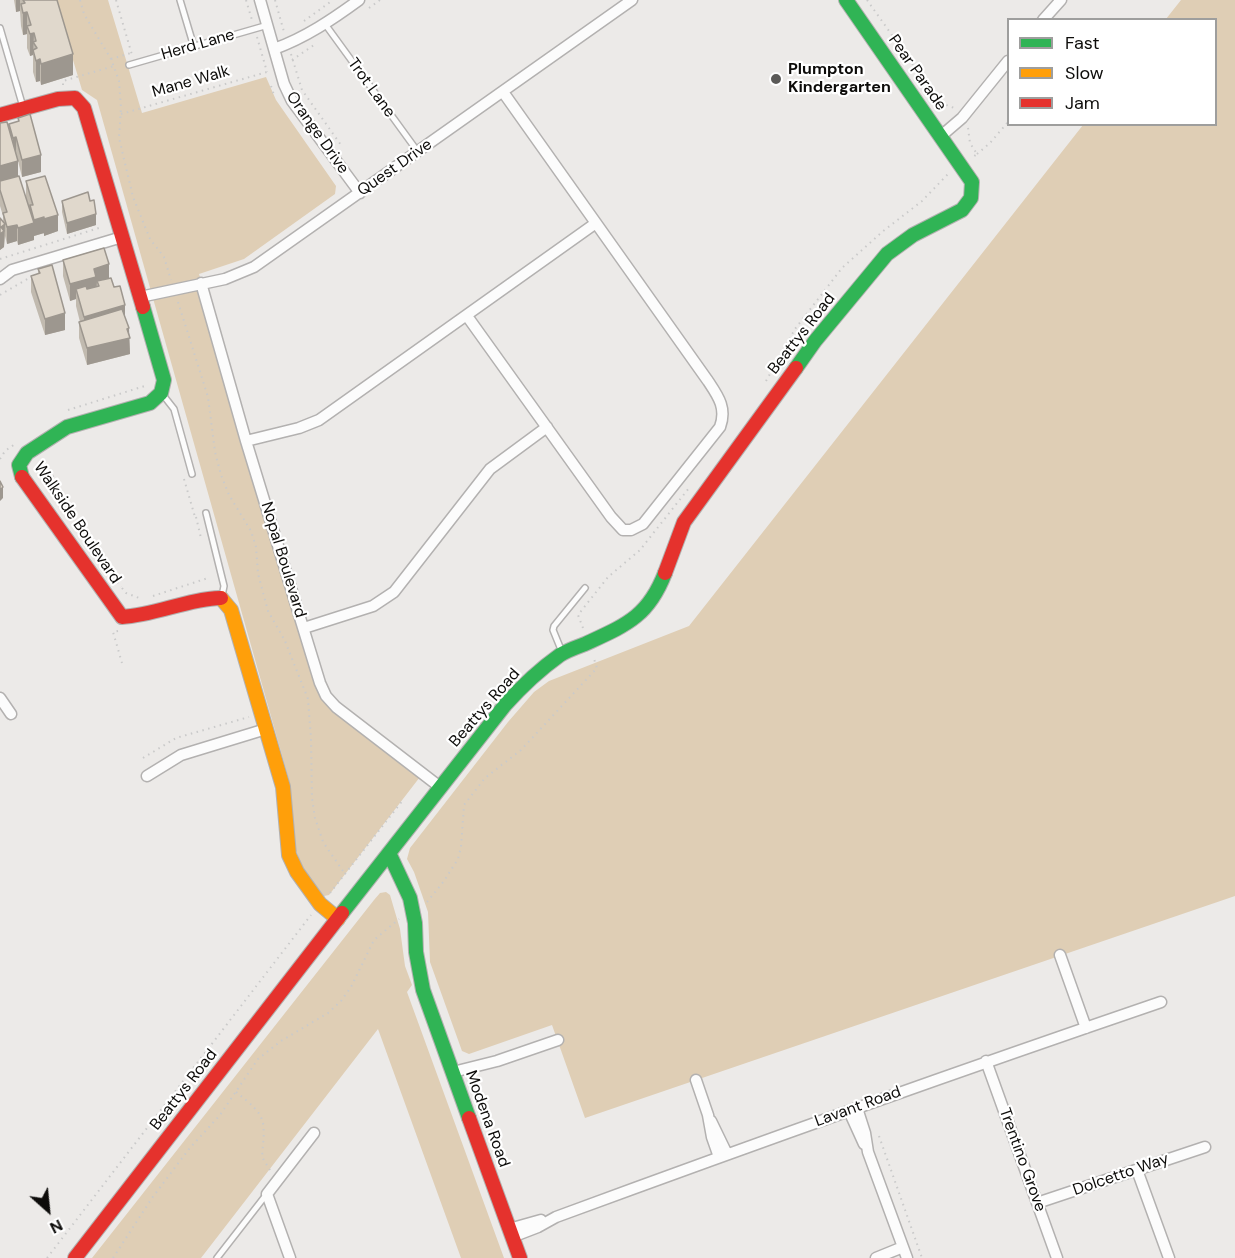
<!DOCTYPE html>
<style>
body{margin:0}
#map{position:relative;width:1235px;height:1258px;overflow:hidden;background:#eceae8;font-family:"DM Sans",sans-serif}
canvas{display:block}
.legend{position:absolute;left:1007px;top:18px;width:210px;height:108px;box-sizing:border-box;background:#fff;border:2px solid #9e9e9d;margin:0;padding:8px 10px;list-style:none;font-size:18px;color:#0d0c0a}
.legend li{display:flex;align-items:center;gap:12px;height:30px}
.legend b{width:30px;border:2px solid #9e9e9d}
.north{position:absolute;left:18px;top:1180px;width:60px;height:60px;-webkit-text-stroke:4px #fff;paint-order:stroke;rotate:153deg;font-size:16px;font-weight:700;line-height:24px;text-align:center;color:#0d0c0a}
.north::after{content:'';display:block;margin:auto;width:21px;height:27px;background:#0d0c0a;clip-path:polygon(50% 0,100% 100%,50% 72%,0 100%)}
</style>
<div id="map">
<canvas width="1235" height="1258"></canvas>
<ul class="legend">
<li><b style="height:8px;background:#30b455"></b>Fast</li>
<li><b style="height:8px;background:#ff9f0a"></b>Slow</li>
<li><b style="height:8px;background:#e5322d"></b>Jam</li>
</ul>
<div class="north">N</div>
</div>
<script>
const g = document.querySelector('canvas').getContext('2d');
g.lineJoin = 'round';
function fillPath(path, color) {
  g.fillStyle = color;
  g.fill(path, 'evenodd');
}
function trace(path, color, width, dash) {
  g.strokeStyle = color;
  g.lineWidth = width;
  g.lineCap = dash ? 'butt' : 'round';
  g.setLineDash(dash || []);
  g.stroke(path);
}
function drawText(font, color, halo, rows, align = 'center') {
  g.font = font + ' "DM Sans",sans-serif';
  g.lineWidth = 4.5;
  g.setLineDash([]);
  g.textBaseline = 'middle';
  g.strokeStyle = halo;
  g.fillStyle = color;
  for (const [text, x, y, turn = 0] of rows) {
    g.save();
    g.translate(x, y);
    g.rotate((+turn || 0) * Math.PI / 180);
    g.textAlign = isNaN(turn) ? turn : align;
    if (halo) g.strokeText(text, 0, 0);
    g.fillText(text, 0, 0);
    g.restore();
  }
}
const green = new Path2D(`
 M55,0H108L142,113L266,77L276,100L336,186L335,194L244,259L199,274L326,696L423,773L329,895L324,896C315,884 303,871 298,856C289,833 294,805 289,780L97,100L82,90Z
 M1181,0H1235V896L585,1118L552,1025L469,1054L462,1051L430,962L428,912L414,872L407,859L410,848L508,722L534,692L549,681L689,626L1083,125L1216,124V20L1166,19Z
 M386,892L390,895L400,929L405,966L412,985L407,992L504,1258H461L378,1029L201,1258H92L374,900L380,893Z`);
const path = new Path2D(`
 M80,0L84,14L111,59L119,81L121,108L119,138L133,197L150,239L164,257L171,280
 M116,0L132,55
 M246,0L252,20
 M275,0L284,32
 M867,0L936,97L948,106L955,108
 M369,8L380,0
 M304,21L333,0
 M257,37L267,72
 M291,54L302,90L341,145
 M111,59L131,53
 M292,60L314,45
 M63,85V81L114,66
 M271,86L274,95
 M121,114L267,72
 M968,128L970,143L977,154L973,157
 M977,154L990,143L1008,122
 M0,259L102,227
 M0,295L29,278
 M178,302L208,397L215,452L221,475L229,495L251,531L256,547L258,574L268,611L285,641L308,699L311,738L312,798L315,818L323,842L345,874
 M766,381L795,329L842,268L882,232L922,201L948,174
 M68,410L148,385
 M0,459L5,451L15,444
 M44,460L53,476L58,499L121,587
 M184,479L195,517
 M196,517L201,538
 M122,588L126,593L142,599
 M153,596L208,578
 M583,628L578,615L608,577L640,550L689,488
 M118,631L113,632L122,663
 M143,758L176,738L249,717
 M330,893L403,800
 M427,902L444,881L458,859L461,847L464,805L485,778L521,750L597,668L593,656
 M236,1092C268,1117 265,1120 262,1157L270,1170
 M879,1136L922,1258
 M47,1258L311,915
 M113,1258L152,1198L189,1149L220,1115L258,1059L281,1041L328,1013L341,1001L351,987L374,940L399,919`);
const lane = new Path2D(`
 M180,0L194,47
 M325,24L418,152
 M0,28L23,107
 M129,65L268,25
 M163,395L174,409L192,474
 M206,513L224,586L222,596
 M562,652L553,630L554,626L585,588
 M217,1258L266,1195`);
const street = new Path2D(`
 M260,0L284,84L292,101L360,193
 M1043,20L1061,0
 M274,49C305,38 333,19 359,0
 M941,136L962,118L1008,61
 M0,279L12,270L122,237
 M201,283L246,441L320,683L326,696L336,707L440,787
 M140,297L225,279L254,267L632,0
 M467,316L611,517L623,530H631L643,524L720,427C727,408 718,396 708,381L503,92
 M246,441L299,428L319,420L596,223
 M304,628L373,606L394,592L490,469L547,427
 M0,698L11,714
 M147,776L181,755L266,729
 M1060,955L1086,1028
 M986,1061L1057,1258
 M453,1072L497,1061L558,1040
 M696,1080L708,1115L712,1137L719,1157
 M857,1108L865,1133L868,1152L907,1258
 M849,1111L864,1144
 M711,1121L727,1154
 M1137,1170L1169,1258
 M1037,1203L1205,1147
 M509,1229L541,1220
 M512,1237L538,1227L556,1217C757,1143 959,1071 1161,1002
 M290,1258L267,1194L314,1133
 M876,1258L903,1247`);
const fast = new Path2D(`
 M796,368L815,341L887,254L913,235L962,210L971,198L972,182L846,0
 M22,477L19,465L27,453L67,427L150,403L161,393L164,380L143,307
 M389,853L410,898L415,923L416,952L423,990L469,1118
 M342,913L505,705C522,686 539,670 560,655C568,650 577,647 585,644C626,625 648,617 665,573`);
const slow = new Path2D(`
 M221,598L231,610L283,787L289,855L297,872L320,904L338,919`);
const jam = new Path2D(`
 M0,115L58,99L75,98L84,108L143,307
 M22,477L122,617C156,615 187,599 221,598
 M665,573L684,522L796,368
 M469,1118L520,1258
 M75,1258L342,913`);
const wall = new Path2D(`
 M14,0H57L73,75L41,85L40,81L36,82L33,72V55L30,56L27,48V34L23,35L21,26L20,11L16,12Z
 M18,118L41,172L22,177L16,153L18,176L26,198V181L58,231L44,236V233L34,236V235V240L18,245L17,241L7,244L5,236L4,247L0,250V218L3,222V216L0,206V123L9,130V124L18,122Z
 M62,201H90L96,225L67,234L62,212Z
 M63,260L109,278L114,287L125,317L129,336L130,354L87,365L79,338V322H80L76,306V299L70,301L63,276Z
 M38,269L65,330L45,335L31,292V276L38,274Z`);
const shadedWall = new Path2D(`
 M16,0H20V11L16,12Z
 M27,12V34L23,35V13Z
 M34,33L33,55L30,56V34Z
 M73,54V75L41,85V64Z
 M40,59V81L36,82V61Z
 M16,137V153L13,154V138Z
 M41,155V172L22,177V160Z
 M18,161V178L0,182V166Z
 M96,214V225L67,234V223Z
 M58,215V231L44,236V219Z
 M44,217V233L34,236V220Z
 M34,223V240L18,245V228Z
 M5,224L4,247L0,250V234L1,227Z
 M17,225V241L7,244V227Z
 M109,264V281H97L96,293L76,289V299L70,301V284L94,269Z
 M125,305V322L84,333V317Z
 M65,313V330L45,335V319Z
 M129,328L130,354L87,365V348Z
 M3,487V498L0,501V490Z`);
const building = new Path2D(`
 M23,0H57L73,54L41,64L40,59L36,61L33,50L37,48L33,42L36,41L34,33L30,34L27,26L31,25L27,12L23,13L21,4L25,3Z
 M30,114L41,155L22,160L16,137L13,138L9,124L19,121L18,118Z
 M7,122L18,161L0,166V123Z
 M19,176L34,223L18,228L17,225L7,227L3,213L7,212L0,190V181Z
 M45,176L58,215L44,219V217L34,220L30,205H33L26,181Z
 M88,192L90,201L94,200L96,214L67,223L62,201Z
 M0,218L5,224L1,227L4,231L0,234Z
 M104,248L109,264L94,269L96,277L70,284L63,260Z
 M52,265L65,313L45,319L31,276L40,273L38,269Z
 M111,278L114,287L120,286L125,305L84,317L76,289L86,286L87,289L99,286L97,281Z
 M122,309L129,328L127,329L130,338L87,348L79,322Z
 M0,481L3,487L0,490Z`);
const markers = [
 [776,79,6,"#5b5a58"]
];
const streetNames = [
 ["Herd Lane",198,45,-16],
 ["Pear Parade",917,73,55],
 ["Mane Walk",191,82,-16],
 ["Trot Lane",371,88,54],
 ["Orange Drive",317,133,55],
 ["Quest Drive",395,168,-35],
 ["Beattys Road",802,334,-52],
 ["Walkside Boulevard",77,523,56],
 ["Nopal Boulevard",283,560,73],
 ["Beattys Road",485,708,-49],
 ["Beattys Road",184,1090,-52],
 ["Lavant Road",858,1107,-20],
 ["Modena Road",487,1119,70],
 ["Trentino Grove",1022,1160,70],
 ["Dolcetto Way",1121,1175,-19]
];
const poiNames = [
 ["Plumpton",788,70],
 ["Kindergarten",788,88]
];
fillPath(green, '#dfceb5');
trace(lane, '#b3b1b0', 8);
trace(street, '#b3b1b0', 13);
trace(fast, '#b3b1b0', 16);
trace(slow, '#b3b1b0', 16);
trace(jam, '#b3b1b0', 16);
trace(path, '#cacaca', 2, [1.5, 4.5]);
trace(lane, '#fcfcfc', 5);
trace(street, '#fcfcfc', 10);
trace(fast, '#30b455', 14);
trace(slow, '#ff9f0a', 14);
trace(jam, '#e5322d', 14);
fillPath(wall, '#c1baaf');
fillPath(shadedWall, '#9d978f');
fillPath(building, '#e0d8cc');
trace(building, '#9d978f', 1.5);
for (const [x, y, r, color] of markers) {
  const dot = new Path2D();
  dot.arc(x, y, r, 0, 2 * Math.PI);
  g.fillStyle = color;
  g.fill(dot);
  trace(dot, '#fff', 2);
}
drawText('16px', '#0d0c0a', '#fff', streetNames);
drawText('bold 16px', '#0d0c0a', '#fff', poiNames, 'left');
</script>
